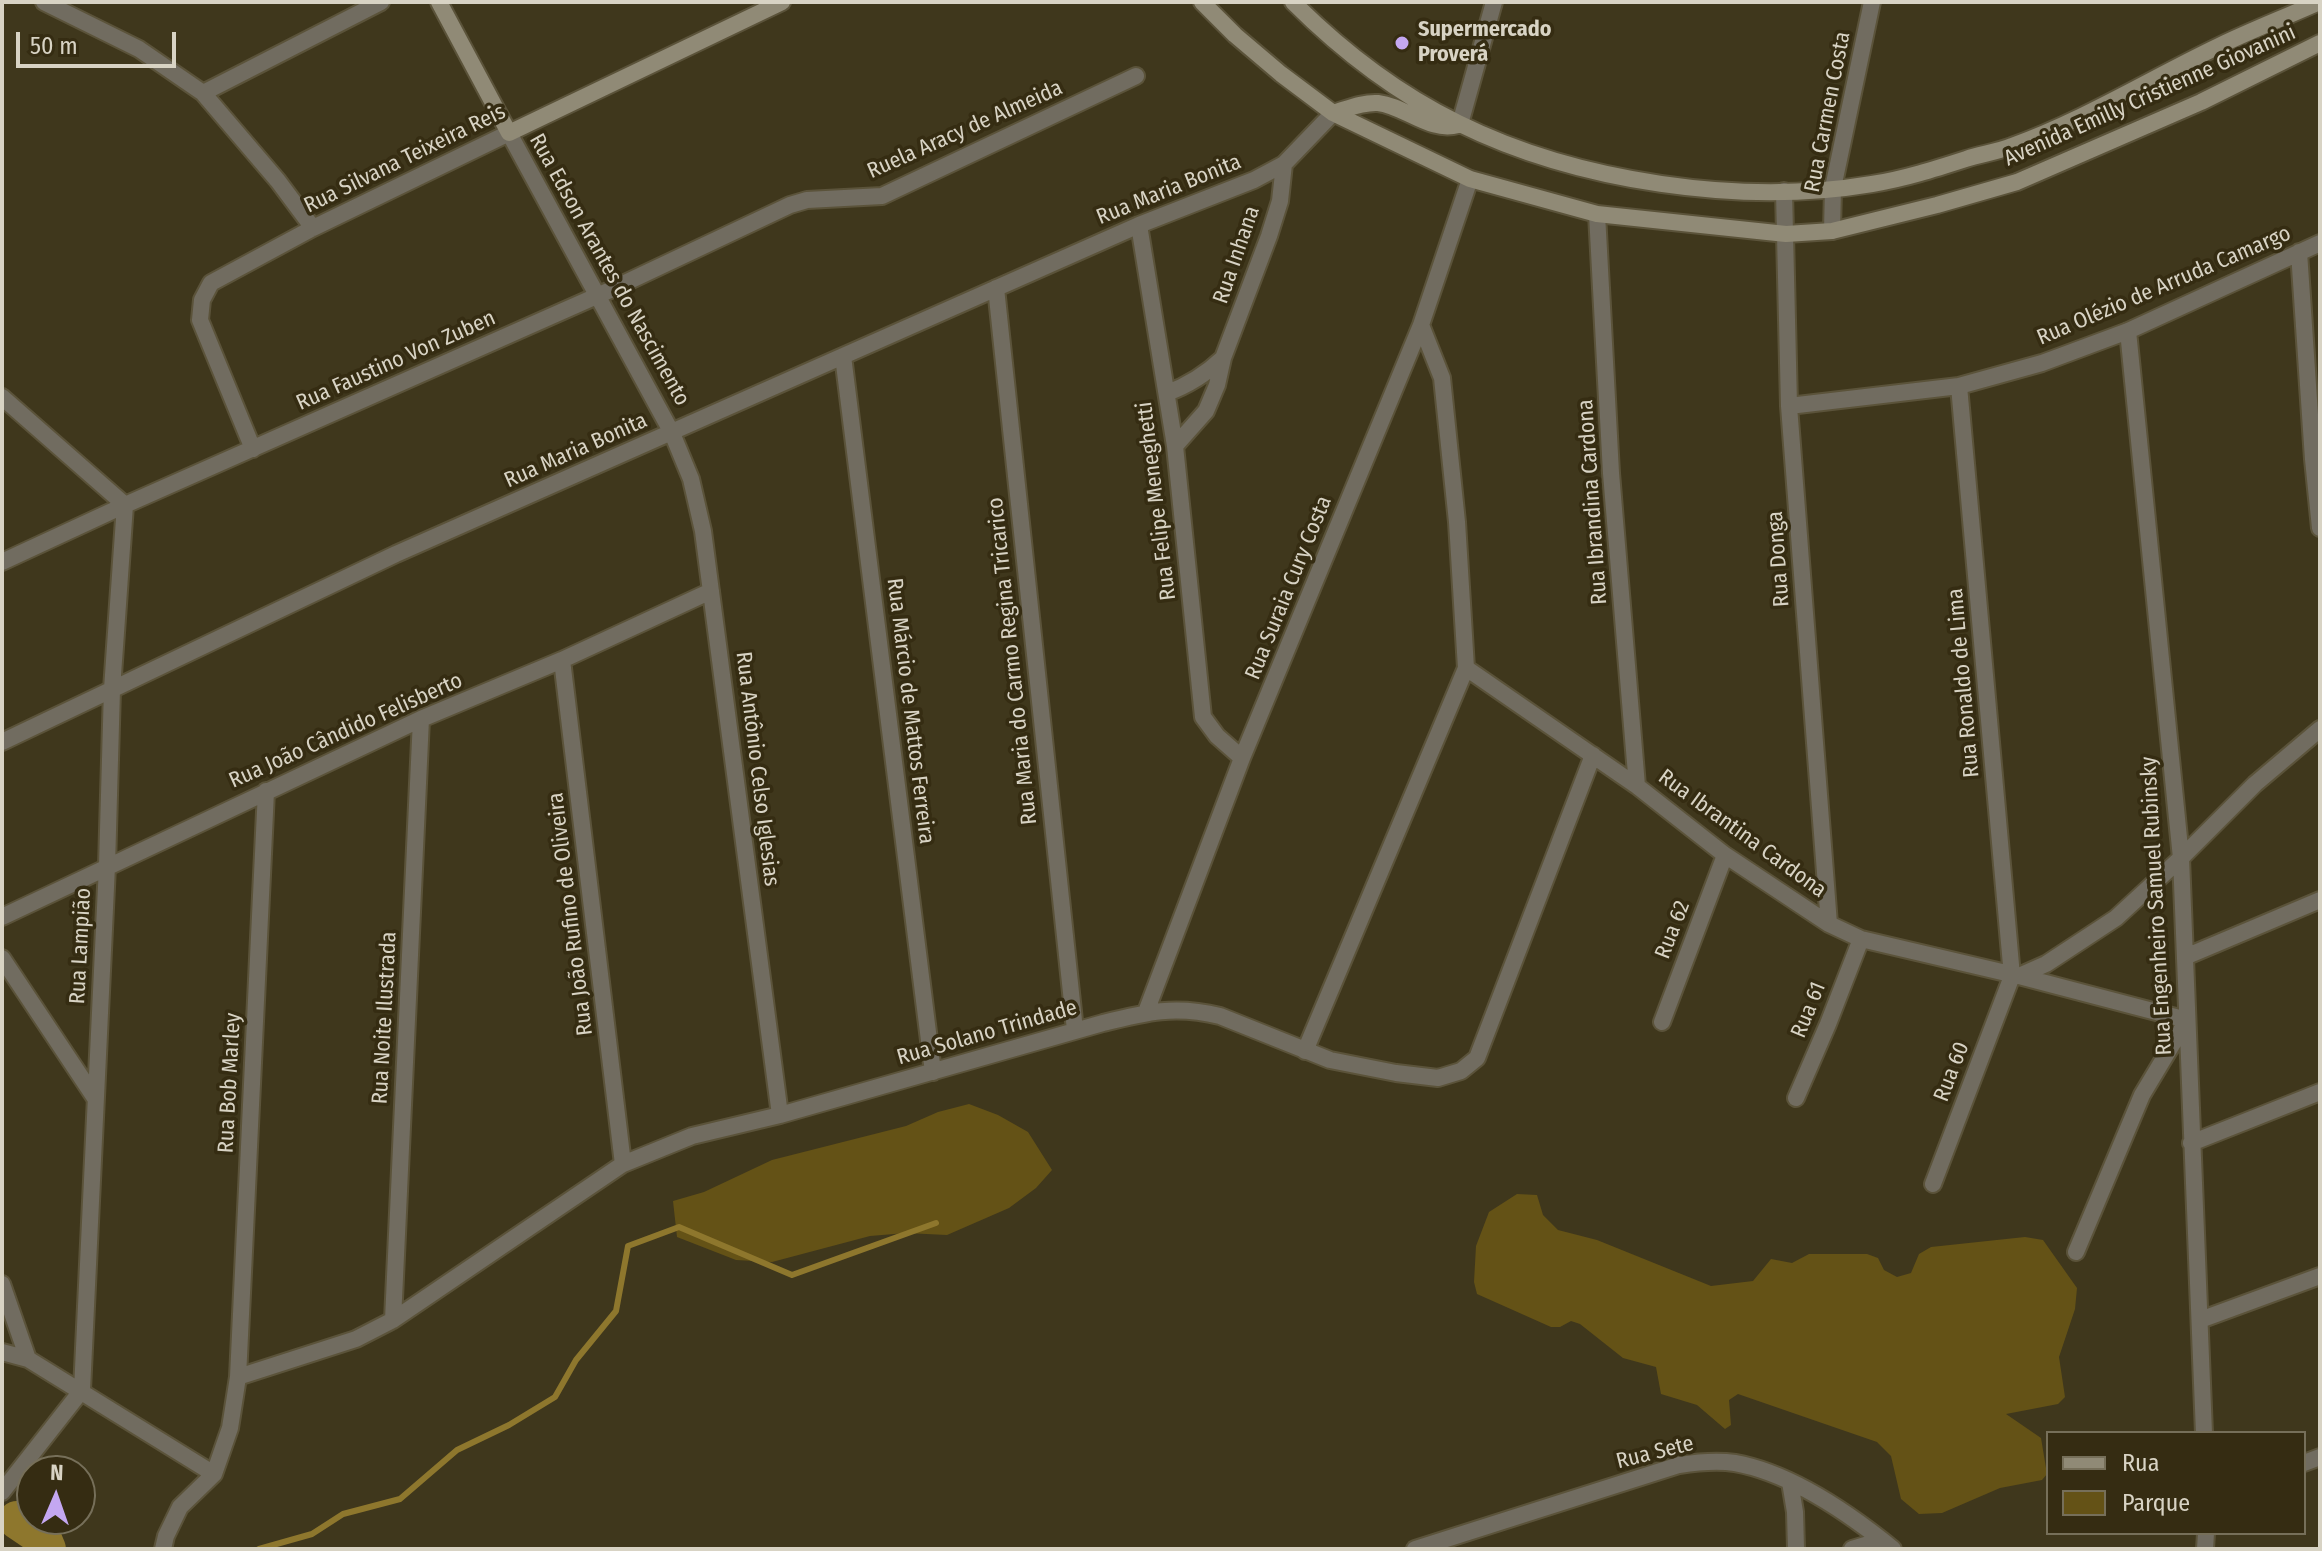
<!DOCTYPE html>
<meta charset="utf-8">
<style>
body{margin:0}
#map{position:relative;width:2322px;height:1551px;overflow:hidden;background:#3f371c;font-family:"Fira Sans Condensed",sans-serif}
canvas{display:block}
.frame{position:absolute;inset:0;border:4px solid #d8d3c4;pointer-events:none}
.legend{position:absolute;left:2046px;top:1431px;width:260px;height:104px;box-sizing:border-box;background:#352c12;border:2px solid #766f59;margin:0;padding:10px 14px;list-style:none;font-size:24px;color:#d8d3c4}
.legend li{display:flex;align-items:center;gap:16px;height:40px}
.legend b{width:40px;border:2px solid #766f59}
.north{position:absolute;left:16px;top:1455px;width:80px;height:80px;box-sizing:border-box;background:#352c12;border:2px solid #766f59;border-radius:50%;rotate:2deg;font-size:22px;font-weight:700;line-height:32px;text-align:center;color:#d8d3c4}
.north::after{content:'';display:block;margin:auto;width:28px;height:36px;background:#c4a7f1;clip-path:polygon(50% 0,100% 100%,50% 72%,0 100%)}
.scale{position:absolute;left:16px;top:32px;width:160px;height:36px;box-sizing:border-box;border:4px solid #d8d3c4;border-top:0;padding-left:10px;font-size:24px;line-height:28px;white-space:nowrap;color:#d8d3c4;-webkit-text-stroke:6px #352c12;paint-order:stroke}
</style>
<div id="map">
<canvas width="2322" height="1551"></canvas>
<div class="frame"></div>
<ul class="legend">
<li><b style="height:10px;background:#908a76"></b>Rua</li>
<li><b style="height:22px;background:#645216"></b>Parque</li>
</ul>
<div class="north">N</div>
<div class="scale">50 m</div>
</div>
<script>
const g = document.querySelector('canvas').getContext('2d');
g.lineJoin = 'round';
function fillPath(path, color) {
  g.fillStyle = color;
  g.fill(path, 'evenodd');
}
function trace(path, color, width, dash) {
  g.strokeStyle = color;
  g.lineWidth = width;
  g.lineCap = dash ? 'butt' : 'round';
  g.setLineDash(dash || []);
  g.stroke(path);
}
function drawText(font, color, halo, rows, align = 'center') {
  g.font = font + ' "Fira Sans Condensed",sans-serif';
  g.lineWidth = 7;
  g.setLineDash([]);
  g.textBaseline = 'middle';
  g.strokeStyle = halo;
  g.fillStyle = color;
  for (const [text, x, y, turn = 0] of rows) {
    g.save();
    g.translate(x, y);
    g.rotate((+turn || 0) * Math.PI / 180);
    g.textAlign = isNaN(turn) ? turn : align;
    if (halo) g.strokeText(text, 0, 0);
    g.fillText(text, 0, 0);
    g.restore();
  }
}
const green = new Path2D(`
 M969,1104L998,1115L1028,1132L1052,1170L1036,1188L1009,1208L947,1235L906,1233L870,1236L772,1262L736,1260L677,1237L673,1201L704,1192L772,1160L906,1126L938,1112Z
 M1517,1194L1537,1195L1543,1215L1558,1230L1597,1240L1711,1286L1753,1281L1771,1259L1792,1263L1809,1254H1867L1878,1258L1884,1270L1897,1277L1911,1273L1919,1254L1931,1247L2025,1237L2043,1240L2077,1288L2075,1309L2059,1357L2065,1397L2058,1404L2006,1414L2041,1438L2047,1474L2042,1480L2000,1488L1942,1513L1919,1514L1901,1499L1891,1456L1877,1442L1738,1394L1729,1400L1731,1425L1725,1429L1697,1405L1661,1394L1656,1367L1623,1358L1580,1324L1571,1321L1560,1327H1551L1477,1294L1474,1282L1476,1246L1489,1212Z`);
const stream = new Path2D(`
 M259,1549L312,1534L343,1514L400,1499L457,1450L509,1425L555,1397L576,1360L616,1311L628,1246L679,1227L792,1275L936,1223`);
const river = new Path2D(`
 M17,1520L42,1537L47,1549`);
const street = new Path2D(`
 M44,2L139,49L203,93L278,181L313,228
 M203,93L381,2
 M1460,124L1494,2
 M1784,191L1789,406L1829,924
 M1597,214L1611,473L1637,786
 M1139,225L1175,446L1203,717L1217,736L1242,758
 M1832,231L1833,188L1872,2
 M2299,252L2313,459L2320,528
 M996,288L1075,1030
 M2128,331L2181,858L2204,1433
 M843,356L933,1072
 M1167,393C1189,385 1206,374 1223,358
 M2,397L125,505
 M1789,406L1959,386L2042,363L2128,331L2320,243
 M1175,446L1206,411L1217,385L1223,358L1269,236L1280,201L1284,164
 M253,449L200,320L202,300L211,283L313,228L509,133L672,433L691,479L703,531L780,1115
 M2,562L125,505L608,291L790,205L807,200L882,196L1136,76
 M562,660L623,1164
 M1466,668L1637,786L1725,855L1829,924L1861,939L2019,976L2046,964L2116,918L2181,858L2255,784L2320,729
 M2,742L396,554L1139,225L1254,180L1284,164L1333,113
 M2,917L421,719L562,660L711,591
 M2185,957L2320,900
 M2,958L95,1098
 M2019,976L2187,1020L2142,1095L2076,1252
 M1146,1012L1242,758L1421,325L1470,179
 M1662,1022L1725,855
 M1305,1051L1466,668L1457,522L1442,378L1421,325
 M1796,1098L1828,1024L1861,939
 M2191,1143L2320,1092
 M1933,1184L2012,976L1959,386
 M2,1284L28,1359L214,1474
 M393,1320L421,719
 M2200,1320L2320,1276
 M2,1352L28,1359
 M238,1377L356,1339L393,1320L623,1164L692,1136L780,1115L1103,1023C1147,1012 1175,1005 1220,1016L1330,1060L1396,1073L1438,1078L1461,1071L1477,1058L1593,755
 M2304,1463L2320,1457
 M1790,1482L1795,1512L1796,1549
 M2,1492L82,1390L107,866L112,689L125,505
 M163,1549L166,1536L180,1507L214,1474L230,1428L238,1377L266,791
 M1415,1549L1679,1465C1698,1462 1716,1460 1735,1463C1791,1473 1850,1514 1893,1549
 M1852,1549L1882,1540
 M2205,1549L2206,1533`);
const secondary = new Path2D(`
 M439,2L509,133L782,2
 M1202,2L1235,35L1281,74L1333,113L1470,179L1597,214L1786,234L1832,231L1937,205L2017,182L2201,102L2320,43
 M1293,2C1342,51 1397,93 1458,123C1577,182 1742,206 1872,184C1904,179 1935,169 1966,159C1981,154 1997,152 2012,146C2084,120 2150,79 2219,46C2252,30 2286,17 2319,2
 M1333,113C1347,109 1362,102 1378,103C1405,106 1430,133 1458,125`);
const markers = [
 [1402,43,8,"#c4a7f1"]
];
const poiNames = [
 ["Supermercado",1418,30],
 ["Proverá",1418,55]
];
const streetNames = [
 ["Avenida Emilly Cristienne Giovanini",2150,96,-24],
 ["Rua Carmen Costa",1828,112,-79],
 ["Ruela Aracy de Almeida",965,130,-24],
 ["Rua Silvana Teixeira Reis",405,159,-26],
 ["Rua Maria Bonita",1169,190,-22],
 ["Rua Inhana",1237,255,-71],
 ["Rua Edson Arantes do Nascimento",609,270,61],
 ["Rua Olézio de Arruda Camargo",2164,286,-23],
 ["Rua Faustino Von Zuben",396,361,-24],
 ["Rua Maria Bonita",576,451,-24],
 ["Rua Felipe Meneghetti",1157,501,-97],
 ["Rua Ibrandina Cardona",1593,502,-94],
 ["Rua Donga",1779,559,-94],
 ["Rua Suraia Cury Costa",1289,588,-68],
 ["Rua Maria do Carmo Regina Tricarico",1013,661,-96],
 ["Rua Ronaldo de Lima",1964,683,-95],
 ["Rua Márcio de Mattos Ferreira",910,711,83],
 ["Rua João Cândido Felisberto",346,731,-24],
 ["Rua Antônio Celso Iglesias",757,769,83],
 ["Rua Ibrantina Cardona",1742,834,36],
 ["Rua Engenheiro Samuel Rubinsky",2157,906,-93],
 ["Rua João Rufino de Oliveira",571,914,-97],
 ["Rua 62",1673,930,-69],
 ["Rua Lampião",81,946,-87],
 ["Rua 61",1809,1010,-68],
 ["Rua Noite Ilustrada",385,1018,-87],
 ["Rua Solano Trindade",987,1033,-16],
 ["Rua 60",1952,1072,-69],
 ["Rua Bob Marley",230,1083,-87],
 ["Rua Sete",1655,1453,-14]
];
fillPath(green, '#645216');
trace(stream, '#8e772d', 6);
trace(river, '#8e772d', 38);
trace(street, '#5b533a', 20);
trace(secondary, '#5b533a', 20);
trace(street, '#716c60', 16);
trace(secondary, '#908a76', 16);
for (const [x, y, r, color] of markers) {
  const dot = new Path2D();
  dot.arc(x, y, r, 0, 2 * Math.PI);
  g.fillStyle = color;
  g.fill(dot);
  trace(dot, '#352c12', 3);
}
drawText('bold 22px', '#d8d3c4', '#352c12', poiNames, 'left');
drawText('22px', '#d8d3c4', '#352c12', streetNames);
</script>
